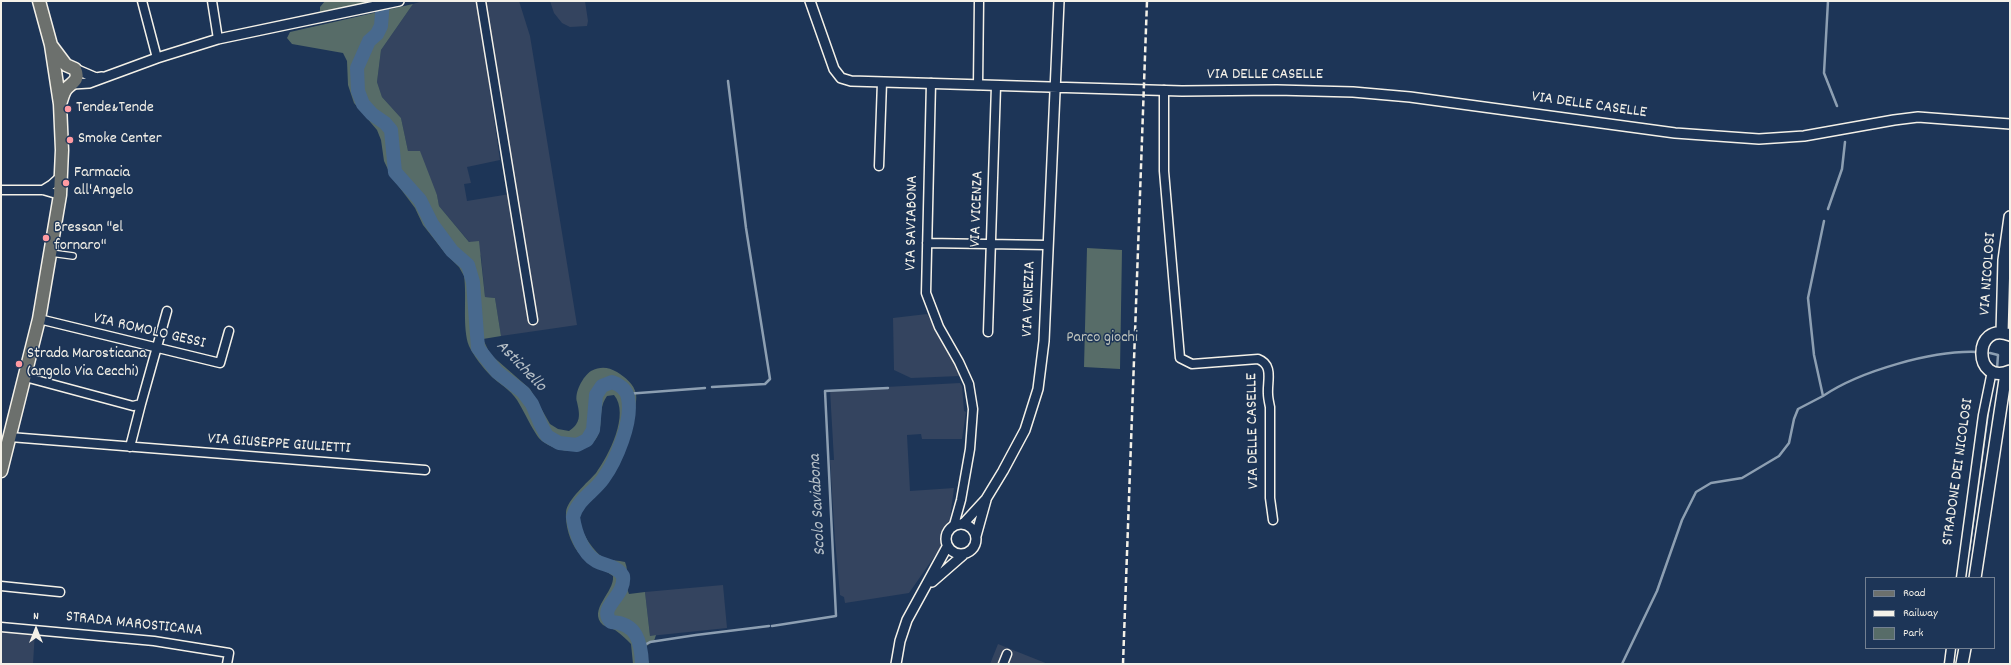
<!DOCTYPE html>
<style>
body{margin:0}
#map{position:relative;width:2011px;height:665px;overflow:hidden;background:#1d3557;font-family:Dekko,sans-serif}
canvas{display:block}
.frame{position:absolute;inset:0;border:2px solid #f4f1e8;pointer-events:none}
.legend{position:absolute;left:1865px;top:577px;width:130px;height:72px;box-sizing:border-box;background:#1d3557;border:1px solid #738091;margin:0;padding:5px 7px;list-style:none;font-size:12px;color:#f4f1e8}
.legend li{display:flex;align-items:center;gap:8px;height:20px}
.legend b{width:20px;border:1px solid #738091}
.north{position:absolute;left:16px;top:609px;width:40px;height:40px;-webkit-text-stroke:3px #1d3557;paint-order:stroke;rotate:0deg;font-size:11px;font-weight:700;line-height:16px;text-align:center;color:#f4f1e8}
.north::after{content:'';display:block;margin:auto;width:14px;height:18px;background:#f4f1e8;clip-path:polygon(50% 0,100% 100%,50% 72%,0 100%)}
</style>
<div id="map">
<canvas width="2011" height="665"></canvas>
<div class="frame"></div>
<ul class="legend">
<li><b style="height:5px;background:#6c706d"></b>Road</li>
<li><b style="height:5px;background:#f4f1e8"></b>Railway</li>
<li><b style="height:11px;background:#576c68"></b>Park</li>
</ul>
<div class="north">N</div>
</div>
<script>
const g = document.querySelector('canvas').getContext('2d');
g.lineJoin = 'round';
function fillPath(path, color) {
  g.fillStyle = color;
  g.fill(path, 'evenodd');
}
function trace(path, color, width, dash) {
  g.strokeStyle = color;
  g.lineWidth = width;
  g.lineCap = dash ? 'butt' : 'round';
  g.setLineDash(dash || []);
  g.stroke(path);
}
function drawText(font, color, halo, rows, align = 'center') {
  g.font = font + ' Dekko,sans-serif';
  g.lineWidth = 3;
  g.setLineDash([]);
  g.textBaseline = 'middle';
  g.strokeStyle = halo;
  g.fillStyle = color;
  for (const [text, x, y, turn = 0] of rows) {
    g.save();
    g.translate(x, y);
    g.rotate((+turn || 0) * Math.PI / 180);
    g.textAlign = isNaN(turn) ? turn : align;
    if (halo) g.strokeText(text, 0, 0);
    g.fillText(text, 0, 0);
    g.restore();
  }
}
const built = new Path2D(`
 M423,1H477L500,160L467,167L471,183L464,184L467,201L516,193L483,1H519L530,36L577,325L501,336L495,298L485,297L481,256L439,206L437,195L431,183L408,151L401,118L382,97L377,82L381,50L413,4Z
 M550,1H585L588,21L587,26L570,27L562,23L554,13Z
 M2010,254V333L2009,334L2004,301Z
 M927,314L961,374L960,376L911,378L894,370L893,318Z
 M960,383L962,386L964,411L966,412L962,439H922L921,434L907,435L910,491L954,488L950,518L951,531L948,537L909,593L845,603L844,597L840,595L835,540L830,460H834L830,390Z
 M723,585L727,628L650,636L645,592Z
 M1,629L35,631L33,664H1Z
 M998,644L1048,664H990Z`);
const green = new Path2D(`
 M325,1H379L320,13V7Z
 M413,4L381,50L377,82L382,97L401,118L408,151H420L437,195L439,206L469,242L479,241L485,297L495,298L501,336L483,339L490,354L530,389L550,424L558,429L569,431C581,423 580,415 577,402C574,393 583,376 591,371C601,366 608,367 617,372C625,377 634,384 636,394C639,411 615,472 604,485C596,495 577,500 578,516C579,529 594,555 607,559C612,561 618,560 625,562C630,574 624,583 629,594L645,592L650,636L656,635L654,641L645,647L649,664H633L631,644C626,639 621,634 615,630C611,628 606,627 603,625C587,610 615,592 613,576C601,567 588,564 578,552C570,542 565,525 566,512C567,500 588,482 596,473C609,455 630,414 614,395L607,396C594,414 610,435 585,448C571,455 553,449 542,441C535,436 523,409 517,400C510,389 499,384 490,375C483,368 473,355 469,346C462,328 467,296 464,276L459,267L445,253L423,225L415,208L391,176L384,161L381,140L377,130L354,103L348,85L347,61L343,53L292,44L287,38L290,32Z
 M1087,248L1122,250L1120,369L1084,367Z`);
const stream = new Path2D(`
 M1828,1L1824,73L1837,106
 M1828,209L1842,169L1845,142
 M1824,221L1808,298L1814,355L1823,396C1860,371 1933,350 1978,352
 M1990,353L1998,355L1997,369
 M712,387L765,384L770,379L746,228L728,81
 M626,394L705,388
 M1969,551L1989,405
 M772,626L836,616L825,391L888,388
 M641,647L650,642L696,635L769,626
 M1622,664L1657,591L1682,520L1696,492L1711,483L1742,478L1779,456L1789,443L1794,419L1798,409L1823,396`);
const river = new Path2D(`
 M383,1L381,26L377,34L369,41L357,68L358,91L363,104L372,114L385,123L391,130L395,172L420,200L432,224L452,251L468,265L473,282L478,348L497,372L523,392L532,404L541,425L547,436L559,443L577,445L587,440L593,430L596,395L602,386L612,382C620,385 627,390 628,398C633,421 616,461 603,479C593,493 578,499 573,517C575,531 582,553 596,561C606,566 617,566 623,576C626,597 597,607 611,622C637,623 641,642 642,664`);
const pedestrian = new Path2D(`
 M51,253L73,256`);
const minor = new Path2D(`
 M142,1L157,58
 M212,1L218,39
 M481,1L533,320
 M931,83L926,293L939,327L959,362L969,384L973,409L970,449L961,500L954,525
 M978,85L979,1
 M1164,90V171L1180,358L1192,364L1258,359C1274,365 1267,381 1268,394C1268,398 1269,402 1270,407V498L1273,520
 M879,166L882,82
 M1,190H43L60,195
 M43,190L51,185L61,176
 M927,243L1047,245
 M39,319L220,363L229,331
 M988,332L996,86
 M25,377L133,406L141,404L167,311
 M10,437L425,470
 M130,447L141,404
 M1961,578L1983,415L1992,371
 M1,586L60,592
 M1,627L154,641L229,653L227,664
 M1003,664L1007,654
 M1949,664L1951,648`);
const tertiary = new Path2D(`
 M810,1L834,69L841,78L851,81L1182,91L1277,90L1353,92L1410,97L1675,133L1759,139L1804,136L1894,120L1918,117L2010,124
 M75,69L96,78L102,77
 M73,84L89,83L157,58L218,39L399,1
 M946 539a15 15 0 1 1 30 0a15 15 0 1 1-30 0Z
 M963,524L986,499L1003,471L1025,430L1038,389L1044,341L1059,1
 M976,536L986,500
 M932,582L963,555
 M896,664L900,641L907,620L947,547`);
const secondary = new Path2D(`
 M2002,333L2004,260L2010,217
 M2010,335C1972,320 1973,387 2010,371
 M1975,578L2006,373
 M1962,664L1965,648`);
const primary = new Path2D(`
 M51,45L66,65L75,69C80,80 73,82 67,88C63,92 62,99 60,104
 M1,471L39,319L60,195L62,150L60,104L51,45L39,1`);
const rail = new Path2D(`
 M1123,664L1147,1`);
const markers = [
 [68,109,4,"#ff9aa2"],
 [70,140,4,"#ff9aa2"],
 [66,183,4,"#ff9aa2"],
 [46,238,4,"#ff9aa2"],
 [19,364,4,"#ff9aa2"]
];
const streetNames = [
 ["VIA DELLE CASELLE",1265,76],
 ["VIA DELLE CASELLE",1589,106,8],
 ["VIA VICENZA",978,209,-88],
 ["VIA SAVIABONA",913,223,-89],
 ["VIA NICOLOSI",1989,274,-86],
 ["VIA VENEZIA",1030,299,-88],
 ["VIA ROMOLO GESSI",149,332,13],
 ["VIA DELLE CASELLE",1254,431,-91],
 ["VIA GIUSEPPE GIULIETTI",279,445,4],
 ["STRADONE DEI NICOLOSI",1959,472,-82],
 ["STRADA MAROSTICANA",134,625,6]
];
const poiNames = [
 ["Tende&Tende",76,109],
 ["Smoke Center",78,140],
 ["Farmacia",74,174],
 ["all'Angelo",74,192],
 ["Bressan \"el",54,229],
 ["fornaro\"",54,247],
 ["Strada Marosticana",27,355],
 ["(angolo Via Cecchi)",27,373]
];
const parkNames = [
 ["Parco giochi",1102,339]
];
const waterNames = [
 ["Astichello",520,367,46],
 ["Scolo Saviabona",819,505,-93]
];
fillPath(built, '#34445f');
fillPath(green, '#576c68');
trace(stream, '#8d9fb2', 2.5);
trace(river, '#48698e', 14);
trace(pedestrian, '#f4f1e8', 8);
trace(minor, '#f4f1e8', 11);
trace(tertiary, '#f4f1e8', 12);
trace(secondary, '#f4f1e8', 14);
trace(primary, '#f4f1e8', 15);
trace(pedestrian, '#1d3557', 5.5);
trace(minor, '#1d3557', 8);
trace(tertiary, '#1d3557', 9);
trace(secondary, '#1d3557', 11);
trace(primary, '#6c706d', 12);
trace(rail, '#f4f1e8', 2.5, [6, 3]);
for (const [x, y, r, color] of markers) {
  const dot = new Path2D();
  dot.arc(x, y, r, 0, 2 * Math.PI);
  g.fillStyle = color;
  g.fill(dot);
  trace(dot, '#1d3557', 1.5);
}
drawText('16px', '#f4f1e8', '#1d3557', streetNames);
drawText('16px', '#f4f1e8', '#1d3557', poiNames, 'left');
drawText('16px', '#bdc2bb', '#1d3557', parkNames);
drawText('italic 17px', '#b8c1c8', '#1d3557', waterNames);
</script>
